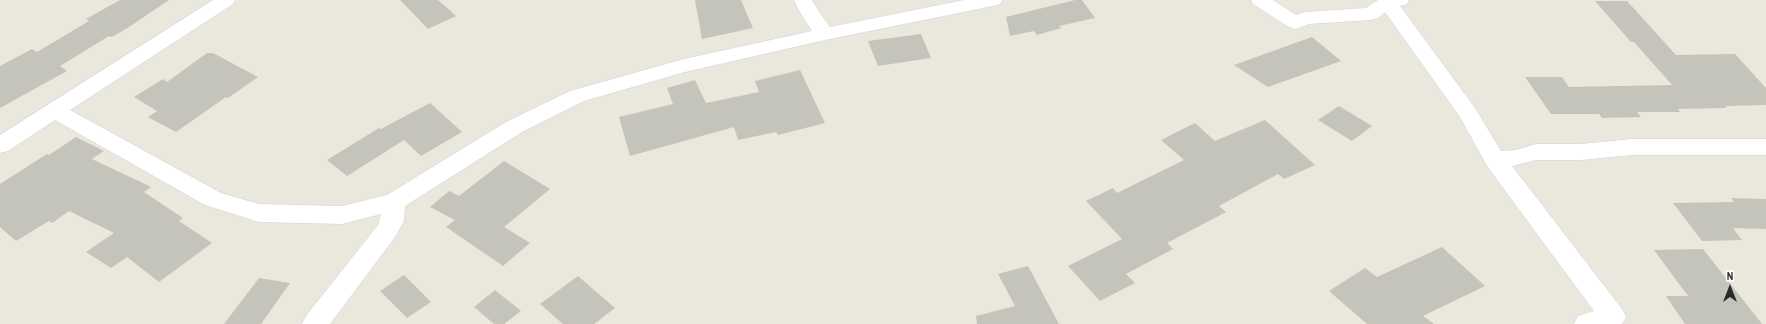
<!DOCTYPE html>
<style>
body{margin:0}
#map{position:relative;width:1766px;height:324px;overflow:hidden;background:#eae7dc;font-family:"Archivo Narrow",sans-serif}
canvas{display:block}
.north{position:absolute;left:1710px;top:268px;width:40px;height:40px;-webkit-text-stroke:3px #fff;paint-order:stroke;rotate:0deg;font-size:11px;font-weight:700;line-height:16px;text-align:center;color:#292929}
.north::after{content:'';display:block;margin:auto;width:14px;height:18px;background:#292929;clip-path:polygon(50% 0,100% 100%,50% 72%,0 100%)}
</style>
<div id="map">
<canvas width="1766" height="324"></canvas>
<div class="north">N</div>
</div>
<script>
const g = document.querySelector('canvas').getContext('2d');
g.lineJoin = 'round';
function fillPath(path, color) {
  g.fillStyle = color;
  g.fill(path, 'evenodd');
}
function trace(path, color, width, dash) {
  g.strokeStyle = color;
  g.lineWidth = width;
  g.lineCap = dash ? 'butt' : 'round';
  g.setLineDash(dash || []);
  g.stroke(path);
}
const building = new Path2D(`
 M120,0H169L129,27L112,37L109,36L60,66L67,71L0,108V66L32,49L37,52L89,21L86,19Z
 M400,0H438L456,16L428,29Z
 M695,0H741L753,28L702,39Z
 M1075,0H1082L1095,18L1059,26L1061,28L1037,35L1034,31L1010,36L1006,17Z
 M1595,1H1627L1676,55L1735,54L1766,88V105L1725,106L1727,108L1678,109L1680,112H1637L1641,117L1602,118L1599,114H1551L1525,77H1562L1569,87L1672,85L1634,42H1631Z
 M921,34L931,58L878,66L868,41Z
 M1312,37L1341,61L1268,87L1234,65Z
 M207,53H213L258,77L228,98L226,97L176,132L148,117L157,111L134,97L163,79L167,82Z
 M800,70L825,123L778,135L776,132L738,140L734,127L630,156L619,117L673,104L667,88L695,80L706,103L759,92L755,81Z
 M430,103L462,132L421,156L404,140L347,176L327,160L379,128L381,129Z
 M1339,106L1372,126L1352,141L1318,120Z
 M1265,120L1315,165L1284,179L1278,174L1219,206L1226,212L1167,243L1173,249L1126,274L1135,283L1100,301L1068,266L1122,239L1086,201L1113,188L1117,193L1184,160L1161,140L1195,123L1215,141Z
 M76,137L104,151L92,159L151,187L144,192L183,218L179,221L212,243L159,282L127,257L111,268L86,252L114,233L69,211L52,223L49,221L16,241L0,227V184L47,154L49,155Z
 M504,161L550,189L504,227L530,243L503,266L446,227L455,220L430,207L449,191L459,196Z
 M1731,198L1766,199V229L1733,228L1742,240L1702,241L1673,203L1734,202Z
 M1442,247L1485,286L1423,316L1434,324H1367L1329,291L1365,268L1377,277Z
 M1703,249L1762,324H1685L1666,296H1688L1654,250Z
 M1028,266L1059,324H977L976,316L1015,306L998,274Z
 M404,275L431,302L407,318L380,291Z
 M578,276L615,308L594,324H563L540,304Z
 M259,278L290,283L261,324H224Z
 M495,290L521,311L504,324H494L474,307Z`);
const street = new Path2D(`
 M213,0H235L233,4L70,110L221,193L259,204L342,206L387,195L506,122L570,91L684,59L812,31L801,14L794,0H812L819,12L830,27L964,0H1002L1000,4L993,6L825,40L685,72L584,101L522,132L405,206L404,221L395,237L330,324H302L306,316L378,225L381,214L342,224L259,222L205,205L55,120L8,151L0,153V135Z
 M1251,0H1273L1296,15L1305,12L1366,8L1378,0H1409L1407,4L1400,6L1475,108L1501,151L1516,150L1536,144H1581L1632,139H1766V155H1632L1581,160H1536L1512,166L1622,309L1626,317L1622,324H1574L1578,316L1594,311L1487,166L1460,117L1385,12L1378,18L1371,20L1309,24L1296,29L1289,27L1253,4Z`);
fillPath(building, '#c5c4bb');
trace(street, '#d3d1e0', 1);
fillPath(street, '#fff');
</script>
